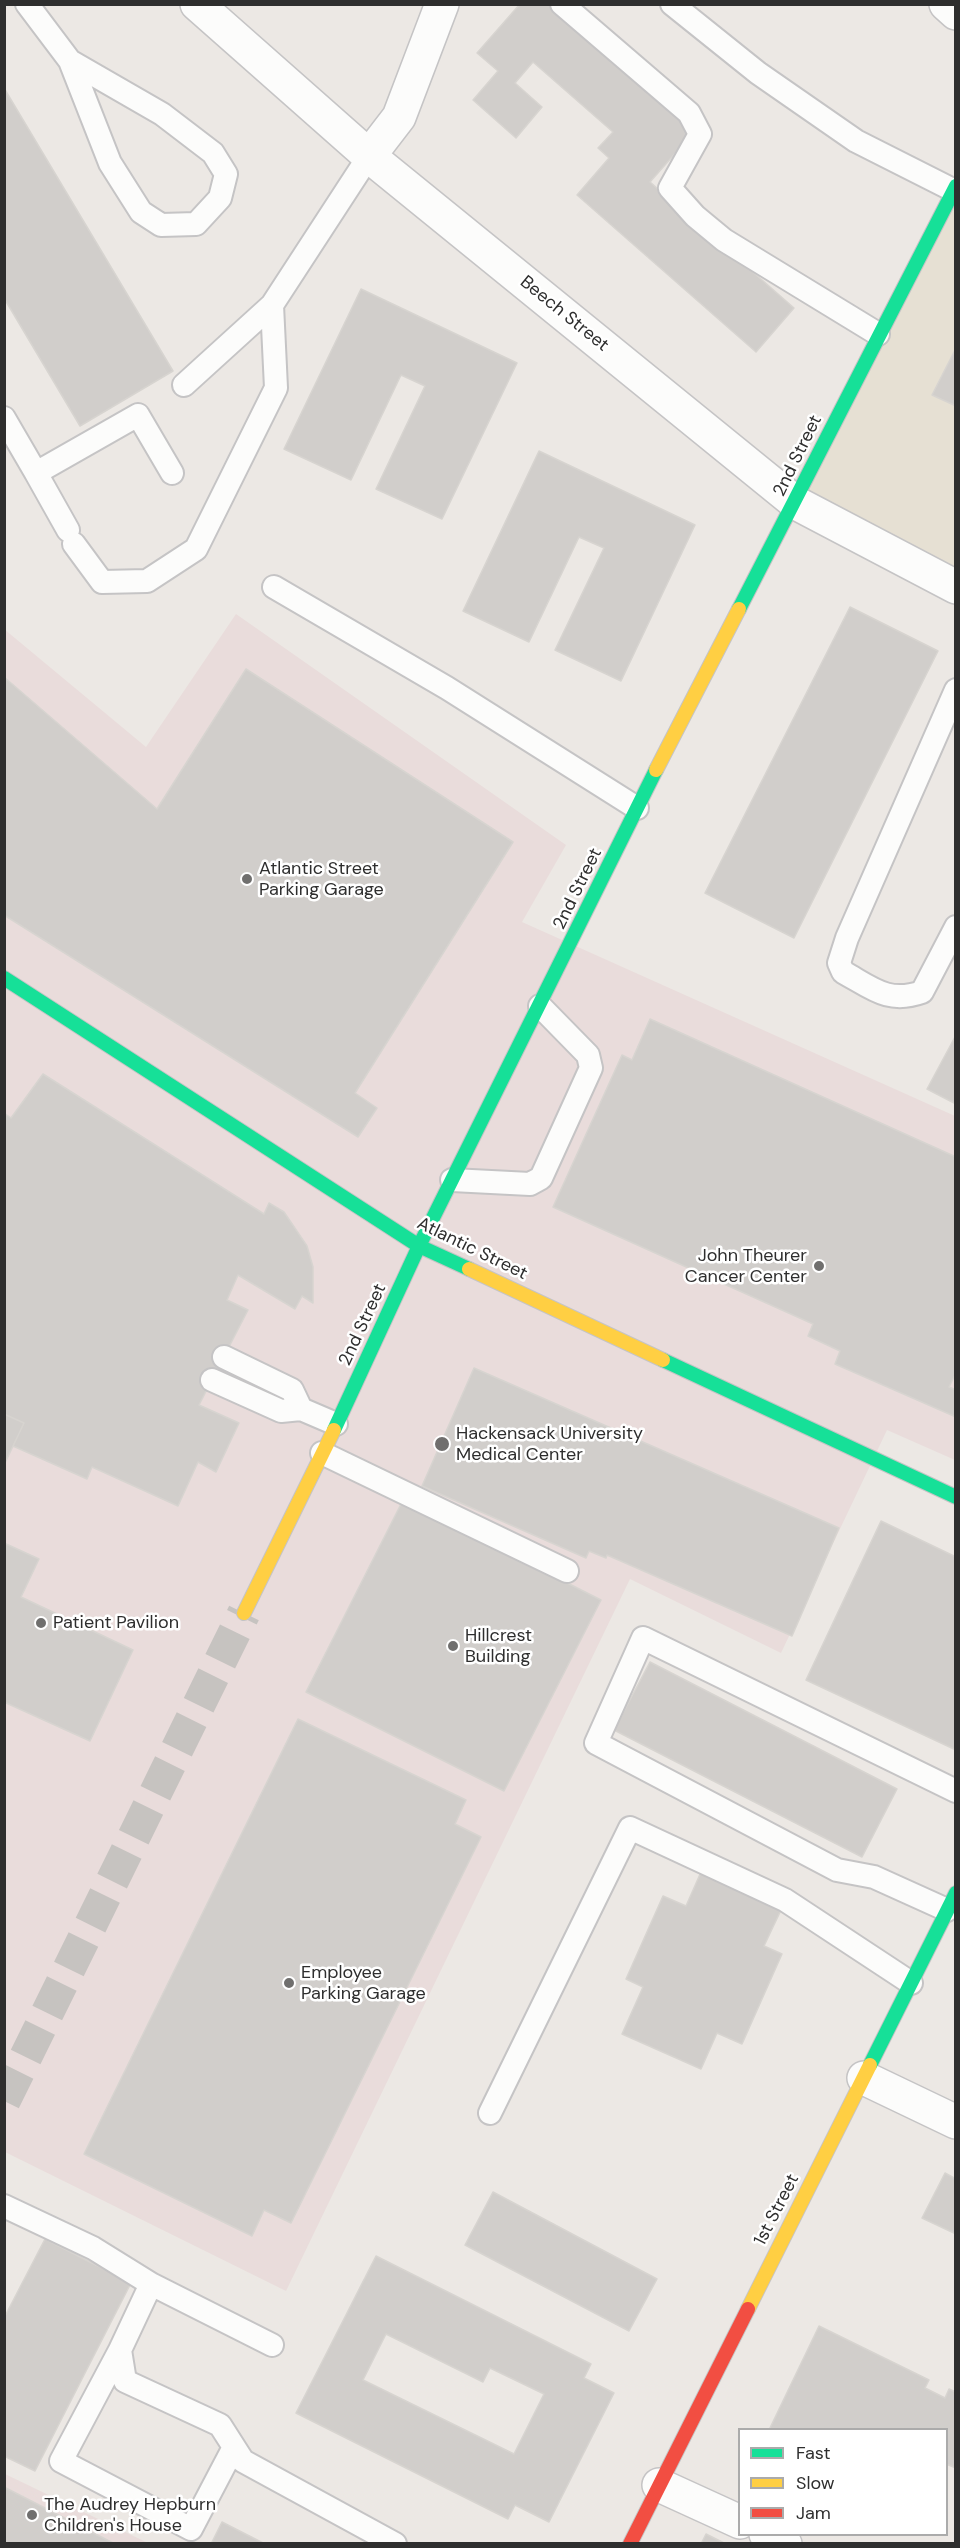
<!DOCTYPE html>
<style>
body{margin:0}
#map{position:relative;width:960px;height:2548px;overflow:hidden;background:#ece8e4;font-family:"DM Sans",sans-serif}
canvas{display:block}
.frame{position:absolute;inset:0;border:6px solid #2e2e2e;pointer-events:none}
.legend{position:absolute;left:738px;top:2428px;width:210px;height:108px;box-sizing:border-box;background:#fff;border:2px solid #ababab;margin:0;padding:8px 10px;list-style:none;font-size:18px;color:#2e2e2e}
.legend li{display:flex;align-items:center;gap:12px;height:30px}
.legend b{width:30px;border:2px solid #ababab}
</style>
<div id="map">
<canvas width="960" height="2548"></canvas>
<div class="frame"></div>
<ul class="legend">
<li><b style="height:8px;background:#16e098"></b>Fast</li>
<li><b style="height:8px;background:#ffcf43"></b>Slow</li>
<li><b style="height:8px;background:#f24e42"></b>Jam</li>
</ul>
</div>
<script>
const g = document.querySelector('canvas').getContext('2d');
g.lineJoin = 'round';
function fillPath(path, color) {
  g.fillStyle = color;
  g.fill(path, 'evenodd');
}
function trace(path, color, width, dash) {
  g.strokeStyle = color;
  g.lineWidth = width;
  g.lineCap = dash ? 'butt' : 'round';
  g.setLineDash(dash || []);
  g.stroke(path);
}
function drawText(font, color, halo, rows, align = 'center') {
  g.font = font + ' "DM Sans",sans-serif';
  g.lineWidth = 5;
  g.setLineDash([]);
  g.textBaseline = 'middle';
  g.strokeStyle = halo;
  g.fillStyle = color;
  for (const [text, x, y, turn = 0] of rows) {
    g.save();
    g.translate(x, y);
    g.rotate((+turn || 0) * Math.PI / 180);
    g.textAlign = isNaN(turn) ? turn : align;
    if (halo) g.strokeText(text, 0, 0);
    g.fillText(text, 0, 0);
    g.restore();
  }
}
const education = new Path2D(`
 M955,186V587L796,503Z`);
const medical = new Path2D(`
 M236,614L566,845L522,922L955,1116V1460L887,1430L781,1653L630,1579L286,2291L5,2152L4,629L146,747Z
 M5,2474L148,2543H5Z`);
const building = new Path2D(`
 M520,4H549L694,132L650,182L794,308L756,352L577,195L609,158L598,148L613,132L533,62L515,83L542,107L516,138L473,100L498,71L477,53Z
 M4,88L173,371L80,426L4,298Z
 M361,289L517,363L442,519L376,489L425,386L401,375L351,480L284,449Z
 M956,348V406L932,395Z
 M539,451L695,525L621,681L555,650L604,548L579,537L529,642L463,611Z
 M850,607L938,651L794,938L705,893Z
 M246,669L513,842L355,1093L377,1108L358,1137L4,915V677L157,809Z
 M650,1019L956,1157V1373L949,1387L956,1390V1417L835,1364L840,1351L808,1336L813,1324L553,1207L622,1055L632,1060Z
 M956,1035V1104L927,1089Z
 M43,1074L264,1214L269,1203L284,1212L307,1246L313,1267V1303L302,1296L295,1309L238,1275L227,1300L248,1310L199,1405L239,1423L216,1472L198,1462L178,1506L92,1467L87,1479L13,1446L24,1423L4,1414V1113L11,1118Z
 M474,1368L839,1528L792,1636L607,1555L606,1558L589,1551L586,1558L422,1486Z
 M4,1414L24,1423L4,1465Z
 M403,1500L601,1600L504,1791L306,1692Z
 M881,1521L956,1557V1750L806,1680Z
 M4,1543L39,1559L21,1597L133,1650L90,1741L4,1702Z
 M650,1662L897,1789L862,1857L614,1730Z
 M298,1719L466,1800L455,1824L481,1837L291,2223L264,2210L252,2236L84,2154Z
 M701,1872L782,1908L764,1946L782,1954L742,2044L717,2033L701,2069L622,2034L643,1987L626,1979L663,1896L686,1906Z
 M945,2173L956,2179V2234L922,2218Z
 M493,2192L657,2279L629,2331L465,2245Z
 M45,2239L131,2283L35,2471L4,2456V2318Z
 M376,2256L591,2364L584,2378L614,2393L549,2522L515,2505L508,2519L296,2413ZM386,2334L483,2382L490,2368L544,2394L514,2454L363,2380Z
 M819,2326L929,2380L925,2388L945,2398L949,2389L956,2392V2468L946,2464V2430H769Z
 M4,2487L115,2544H4Z
 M222,2522L265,2544H211Z
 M706,2534L726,2544H701Z`);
const secondaryTunnel = new Path2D(`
 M4,2101L244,1613`);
const lane = new Path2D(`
 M27,4L70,61L110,163L141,212L161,225L196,224L220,198L226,174L213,153L162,114L70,61
 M562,4L689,113L700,134L670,188L695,216L724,240L878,334
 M672,4L758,73L856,141L953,190
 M184,385L272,305L369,156
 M4,418L36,473L138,415L172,473
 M36,473L68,530
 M74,544L102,582L147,581L196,549L276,388L272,305
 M274,587L447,688L637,808
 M956,690L847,938L839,963L843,972C872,988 888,1004 922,992L956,927
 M452,1180L530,1184L541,1178L591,1068L588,1055L540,1006
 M224,1357L292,1390L301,1409
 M212,1380L281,1411L301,1409L336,1424
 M322,1453L567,1571
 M947,1910L874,1877L837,1870L596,1743L643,1638L956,1791
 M490,2113L630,1828L785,1900L911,1983
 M4,2206L93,2248L151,2284L120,2350L125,2381L220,2425L243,2461L395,2544
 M151,2284L272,2345
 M120,2350L61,2461L191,2529L234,2447`);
const street = new Path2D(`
 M197,4L369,156L796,503L956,587
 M946,4L956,13
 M369,156L399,117L442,4
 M864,2078L956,2122
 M659,2485L740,2522
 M766,2534L785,2544`);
const fast = new Path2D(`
 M739,609L956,186
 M4,978L419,1246L469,1269
 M663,1360L956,1497
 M334,1430L419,1246L656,770
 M870,2065L956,1893`);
const slow = new Path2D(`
 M656,770L739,609
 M469,1269L663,1360
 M244,1613L334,1430
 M748,2309L870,2065`);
const jam = new Path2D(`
 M630,2544L748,2309`);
const markers = [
 [247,879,6,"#706f6e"],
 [819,1266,6,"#706f6e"],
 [442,1444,8,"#706f6e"],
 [41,1623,6,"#706f6e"],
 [453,1646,6,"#706f6e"],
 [289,1983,6,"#706f6e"],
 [32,2515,6,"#706f6e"]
];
const streetNames = [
 ["Beech Street",564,314,39],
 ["2nd Street",798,456,-64],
 ["2nd Street",578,889,-64],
 ["Atlantic Street",472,1249,26],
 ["2nd Street",363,1325,-65],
 ["1st Street",777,2210,-63]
];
const poiNames = [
 ["Atlantic Street",259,869],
 ["Parking Garage",259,890],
 ["John Theurer",807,1256,"right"],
 ["Cancer Center",807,1277,"right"],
 ["Hackensack University",456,1434],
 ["Medical Center",456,1455],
 ["Patient Pavilion",53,1623],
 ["Hillcrest",465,1636],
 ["Building",465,1657],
 ["Employee",301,1973],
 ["Parking Garage",301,1994],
 ["The Audrey Hepburn",44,2505],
 ["Children's House",44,2526]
];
fillPath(education, '#e6e0d3');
fillPath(medical, '#e9dcdb');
fillPath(building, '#d1cecb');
trace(building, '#d7d4d0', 1.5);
trace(secondaryTunnel, '#c6c3c0', 33, [33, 16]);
trace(lane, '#c5c4c5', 26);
trace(street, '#c5c4c5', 36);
trace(fast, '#c5c4c5', 16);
trace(slow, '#c5c4c5', 16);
trace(jam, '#c5c4c5', 16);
trace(lane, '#fcfcfb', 22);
trace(street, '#fcfcfb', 33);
trace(fast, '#16e098', 14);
trace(slow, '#ffcf43', 14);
trace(jam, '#f24e42', 14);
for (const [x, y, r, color] of markers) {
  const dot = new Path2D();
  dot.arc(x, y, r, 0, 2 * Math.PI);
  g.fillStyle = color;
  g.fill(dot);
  trace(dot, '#fff', 2);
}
drawText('18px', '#2e2e2e', '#fff', streetNames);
drawText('18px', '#2e2e2e', '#fff', poiNames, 'left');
</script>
